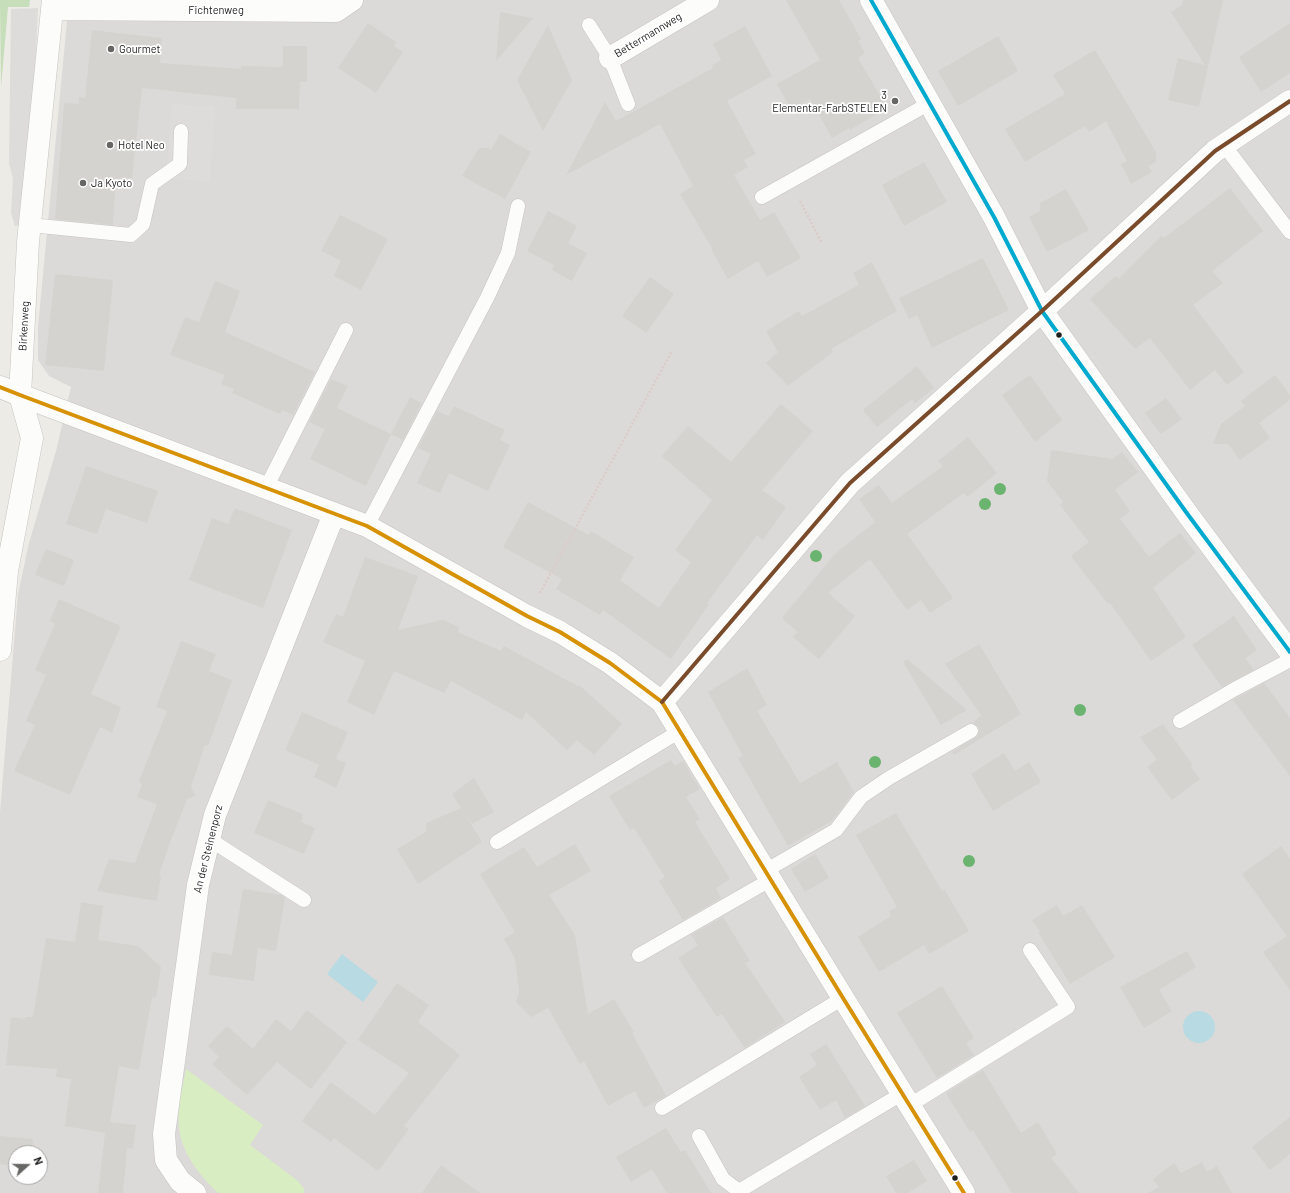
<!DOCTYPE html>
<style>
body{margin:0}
#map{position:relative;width:1290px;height:1193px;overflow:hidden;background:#edebe6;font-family:Barlow,sans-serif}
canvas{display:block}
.north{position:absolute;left:8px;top:1145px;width:40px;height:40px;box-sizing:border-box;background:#fff;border:1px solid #a5a5a5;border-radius:50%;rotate:69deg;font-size:11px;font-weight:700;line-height:16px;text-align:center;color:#1e1e1e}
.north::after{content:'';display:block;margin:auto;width:14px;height:18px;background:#666664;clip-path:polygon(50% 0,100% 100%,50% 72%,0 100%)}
</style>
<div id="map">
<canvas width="1290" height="1193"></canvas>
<div class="north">N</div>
</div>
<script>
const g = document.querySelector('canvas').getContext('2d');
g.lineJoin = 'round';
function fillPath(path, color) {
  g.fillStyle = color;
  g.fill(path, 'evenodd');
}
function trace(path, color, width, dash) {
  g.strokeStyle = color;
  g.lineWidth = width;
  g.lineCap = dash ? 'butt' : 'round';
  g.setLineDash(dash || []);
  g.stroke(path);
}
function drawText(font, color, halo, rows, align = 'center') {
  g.font = font + ' Barlow,sans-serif';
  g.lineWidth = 3.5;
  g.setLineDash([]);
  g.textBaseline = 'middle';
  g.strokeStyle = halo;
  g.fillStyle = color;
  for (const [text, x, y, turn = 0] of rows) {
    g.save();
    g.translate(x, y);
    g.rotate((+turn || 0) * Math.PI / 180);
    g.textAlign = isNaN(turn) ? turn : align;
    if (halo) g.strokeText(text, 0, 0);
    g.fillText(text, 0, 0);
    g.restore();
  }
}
const residential = new Path2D(`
 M69,0H1290V1193H0V812L18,594L29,543L56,451L71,387L49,376L38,360V327ZM16,1153H40V1177H16Z`);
const grass = new Path2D(`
 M186,1069L263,1125L250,1145L298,1181L304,1189V1193H218C200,1176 181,1152 179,1127C177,1110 183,1086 186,1069Z`);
const forest = new Path2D(`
 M0,0H30L29,7H8L1,87Z`);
const parking = new Path2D(`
 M38,8L33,116L23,225L15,226L11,213L13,178L9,164L11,9Z
 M172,104L215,107L210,182L166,178Z`);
const water = new Path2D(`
 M342,954L378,982L363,1002L327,974Z
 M1183 1027a16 16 0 1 1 32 0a16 16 0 1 1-32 0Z`);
const building = new Path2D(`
 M786,0H839L861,39L858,41L865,53L858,58L887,108L850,130L849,128L832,138L810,99L791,109L777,84L820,60Z
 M1183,0H1223L1199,107L1168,100L1178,58L1205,65L1171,12L1182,5Z
 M500,12L533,18L496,61Z
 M368,23L396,42L394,46L403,52L376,93L338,68Z
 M1290,23V73L1261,92L1239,57Z
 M548,25L572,80L543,131L517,80Z
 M745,26L772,76L727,101L756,154L744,160L748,167L734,175L760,220L774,212L801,258L767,277L758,261L728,279L711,249L712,248L680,194L693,186L660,124L566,175L605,102L616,121L713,68L712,66L721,60L713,44Z
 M92,30L162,38L160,63L241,69V66L283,67V46H307V82H300L299,109H236V98L142,88L132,178L116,179L113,225L55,219L64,103L79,104V97L85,98Z
 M998,36L1018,71L958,106L938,71Z
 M1095,50L1156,152V162L1148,166L1152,172L1131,184L1121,164L1127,161L1106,121L1089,132L1085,126L1025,162L1005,129L1065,94L1053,75Z
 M500,134L531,152L505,199L462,176L479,148H488L491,150Z
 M924,162L947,202L904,226L882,185Z
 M1230,188L1263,231L1212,271L1223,283L1193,305L1244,372L1227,385L1215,370L1190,390L1150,338L1135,349L1090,299L1116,276L1119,279L1161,236L1164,238Z
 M1066,189L1089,230L1047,252L1029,217L1040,211V203Z
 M548,211L577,226L568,243L587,253L572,281L552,270L554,265L527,251Z
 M340,215L388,239L361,290L334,276L341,261L321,251Z
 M983,258L1009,310L932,348L917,315L909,319L899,298Z
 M872,262L897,311L831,349L833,352L788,386L766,363L778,352L766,331L799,311L802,316L859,285L853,273Z
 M55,274L113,280L104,371L45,365Z
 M650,277L674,294L646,333L622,316Z
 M215,281L240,291L225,332L315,372L293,415L282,410L280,414L232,393L234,389L221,384L225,375L170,355L185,317L199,322Z
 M917,366L934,388L915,403L912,399L877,427L863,410Z
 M1030,375L1062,420L1035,442L1002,395Z
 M1275,375L1290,395V400L1259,423L1270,438L1240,460L1228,444H1213L1221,424L1245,406L1241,401Z
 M331,379L348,386L337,408L391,434L366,486L310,459L325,429L309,422Z
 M410,397L422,403L403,440L391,434Z
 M1166,398L1182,419L1161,434L1145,413Z
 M781,404L813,431L762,490L786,507L763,540L757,535L707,603L709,604L671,659L603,610L600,615L556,589L562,579L503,547L528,502L589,535L591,531L634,557L620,580L659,608L691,562L675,550L712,500L662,456L688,426L731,462Z
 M454,406L505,430L500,440L510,445L488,491L449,473L440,493L417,483L431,454L418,448L437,411L449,416Z
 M968,437L997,473L967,497L964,493L907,534L953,598L930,613L921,600L907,610L870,559L828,593L855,616L819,659L793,637L798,632L782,618L835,554L875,522L859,499L879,485L892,503L943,466L938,461Z
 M1051,450L1113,459L1122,452L1138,472L1115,490L1130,511L1120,519L1149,557L1180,533L1196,553L1153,588L1186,637L1151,661L1110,603L1108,604L1071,556L1089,542L1060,505L1063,502L1047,481Z
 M86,466L158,491L147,523L106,509L97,534L66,524Z
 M235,508L292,530L263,608L189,580L212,518L228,524Z
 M46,549L74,560L64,586L35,575Z
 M365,557L418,576L398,630L443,620L459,627L458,632L501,651L504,646L578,686L579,685L622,724L594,755L577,740L567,750L526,712L522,720L451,681L444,693L394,671L374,715L347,702L365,661L323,642L336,614L343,617Z
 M59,599L121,626L91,694L121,707L112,733L100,727L70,795L14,771L35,725L26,721L46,675L35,670L55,624L50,621Z
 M1234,616L1257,650L1245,658L1254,670L1222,687L1192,645Z
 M181,641L216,654L209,671L232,680L208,746L205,745L191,787L195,796L187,799L171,840L159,875L161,876L157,901L97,891L109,859L135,863L157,804L137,797L142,785L139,781L167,711L156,707Z
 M979,644L1021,714L954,755L952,752L978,736L979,731V727L973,723L981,715L945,664Z
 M907,659L967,710L941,725L903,662Z
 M747,668L767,705L757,711L800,783L837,762L854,792L832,821L788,846L738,758L743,756L708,692Z
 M1264,683L1290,718V776L1233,700Z
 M302,712L348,732L336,759L346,763L336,788L314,777L319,765L285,750Z
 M1163,724L1192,764L1191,767L1200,779L1172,800L1147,767L1157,760L1140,737Z
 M1004,753L1015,771L1029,762L1041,782L993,811L971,774Z
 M671,760L675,766L683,761L700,789L686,797L700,819L695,822L730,879L716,888L721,898L683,920L659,881L665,877L634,828L630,830L609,796Z
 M474,778L494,812L472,824L463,811L482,842L418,884L397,849L426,832V823L461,808L452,794Z
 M268,800L303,814L301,822L315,828L304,854L254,833Z
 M896,813L942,891L944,889L969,931L929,954L924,945L879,972L858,937L891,916L889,911L897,907L856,835Z
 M575,844L591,871L549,895L575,935L588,1014L614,999L634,1032L632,1033L666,1096L644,1108L635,1091L608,1106L584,1061L580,1064L548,1008L531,1017L516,1002L519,992L515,958L504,939L515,932L480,874L524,847L537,867Z
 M1281,846L1290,859V990L1263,952L1287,936L1242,874Z
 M815,854L829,878L805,892L791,869Z
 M243,889L281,895L285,898L276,951L258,948L254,981L209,975L212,952L232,955Z
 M81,902L103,906L98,940L138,946L161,967L156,998L152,997L139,1070L119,1066L110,1122L136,1125L133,1149L127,1148L123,1193H98L105,1133L65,1126L71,1079L56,1077L57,1069L6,1065L11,1017L25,1019V1017H33L46,938L75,942Z
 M1057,905L1063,916L1082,905L1115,957L1070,984L1038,932L1040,931L1032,920Z
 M723,917L750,961L745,963L785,1022L745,1048L722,1014L717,1017L678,958L698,945L691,935Z
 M1187,951L1196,967L1159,990L1172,1011L1144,1028L1120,987Z
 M397,983L429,1005L418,1022L460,1055L404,1126L409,1129L378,1171L334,1138L331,1142L302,1121L331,1082L375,1115L409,1073L358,1040Z
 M942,986L974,1038L966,1043L974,1055L937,1078L897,1013Z
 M307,1010L347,1042L311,1089L277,1062L247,1095L212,1064L219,1057L208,1046L227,1026L253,1049L276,1019L291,1031Z
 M826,1044L865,1106L845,1118L836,1100L820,1110L799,1077L817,1065L810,1054Z
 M983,1070L1021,1133L1038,1122L1057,1154L1051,1158L1079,1193H1012L973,1130L970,1132L946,1093Z
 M1290,1117V1154L1270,1170L1252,1147Z
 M666,1128L681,1152L685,1150L711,1193H667L652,1169L631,1182L616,1157Z
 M0,1136L33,1139L32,1153H16V1166L0,1164Z
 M914,1160L927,1181L908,1193H896L886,1176Z
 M1202,1162L1207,1172L1217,1166L1232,1193H1148L1159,1187L1153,1179L1174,1163L1181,1173Z
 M441,1165L480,1193H422Z`);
const path = new Path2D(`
 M800,201L822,243
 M540,593L672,351`);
const lane = new Path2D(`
 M589,25L610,58L628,104
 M1224,145L1290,232
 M762,197L930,103
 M30,225L131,235L143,224L152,184L180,164L181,131
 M266,488L346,330
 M367,526L487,298L508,253L518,206
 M1180,721L1235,689L1290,660
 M209,839L304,900
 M497,842L680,731
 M765,871L836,830L861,797L889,778L971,731
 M639,955L770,880
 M910,1105L1068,1007L1030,950
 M662,1108L843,998
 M699,1136L723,1179L739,1191L903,1093`);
const street = new Path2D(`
 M871,0L994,217L1042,311L1186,512L1290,652
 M52,9L336,11L352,0
 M610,58L708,0
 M0,387L20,395L367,526L527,616L560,632L610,663L662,702L843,998L964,1193
 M0,650L7,571L32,438L20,395L28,242L53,0
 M662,702L850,483L1042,311L1215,151L1290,101
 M195,1193L180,1181L166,1160L164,1134L198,885L215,815L334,514`);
const bus1 = new Path2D(`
 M871,0L994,217L1042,311L1186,512L1290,652`);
const bus2 = new Path2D(`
 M0,387L20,395L367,526L527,616L560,632L610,663L662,702L843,998L964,1193`);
const bus3 = new Path2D(`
 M662,702L850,483L1042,311L1215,151L1290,101`);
const trees = [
 [1000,489],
 [985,504],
 [816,556],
 [1080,710],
 [875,762],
 [969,861]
];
const markers = [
 [111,49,4,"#666664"],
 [895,101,4,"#666664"],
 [110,145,4,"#666664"],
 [83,183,4,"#666664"],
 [1059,335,3.5,"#1e1e1e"],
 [955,1178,3.5,"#1e1e1e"]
];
const streetNames = [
 ["Fichtenweg",216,10],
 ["Bettermannweg",648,35,-31],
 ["Birkenweg",24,326,-87],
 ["An der Steinenporz",208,849,-76]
];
const poiNames = [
 ["Gourmet",119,49],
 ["3",887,95,"right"],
 ["Elementar-FarbSTELEN",887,108,"right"],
 ["Hotel Neo",118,145],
 ["Ja Kyoto",91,183]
];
fillPath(residential, '#dcdad8');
fillPath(grass, '#d9edc2');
fillPath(forest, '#c6deb9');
fillPath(parking, '#dddcda');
fillPath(water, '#b7dae3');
fillPath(building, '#d5d3cf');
trace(lane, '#c5c4c2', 15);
trace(street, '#c5c4c2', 23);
trace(path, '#dbccc9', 2.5, [2, 2]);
trace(lane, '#fcfcfb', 14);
trace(street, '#fcfcfb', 22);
trace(bus1, '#00a9ce', 4);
trace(bus2, '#d69204', 4);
trace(bus3, '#7a4b2a', 4);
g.fillStyle = '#6bb46f';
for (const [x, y] of trees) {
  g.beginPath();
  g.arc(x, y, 6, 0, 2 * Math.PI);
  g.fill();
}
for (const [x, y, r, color] of markers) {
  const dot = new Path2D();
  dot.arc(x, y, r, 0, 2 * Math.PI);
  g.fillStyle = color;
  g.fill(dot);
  trace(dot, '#fff', 1.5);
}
drawText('11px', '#1e1e1e', '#fff', streetNames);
drawText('11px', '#1e1e1e', '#fff', poiNames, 'left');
</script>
